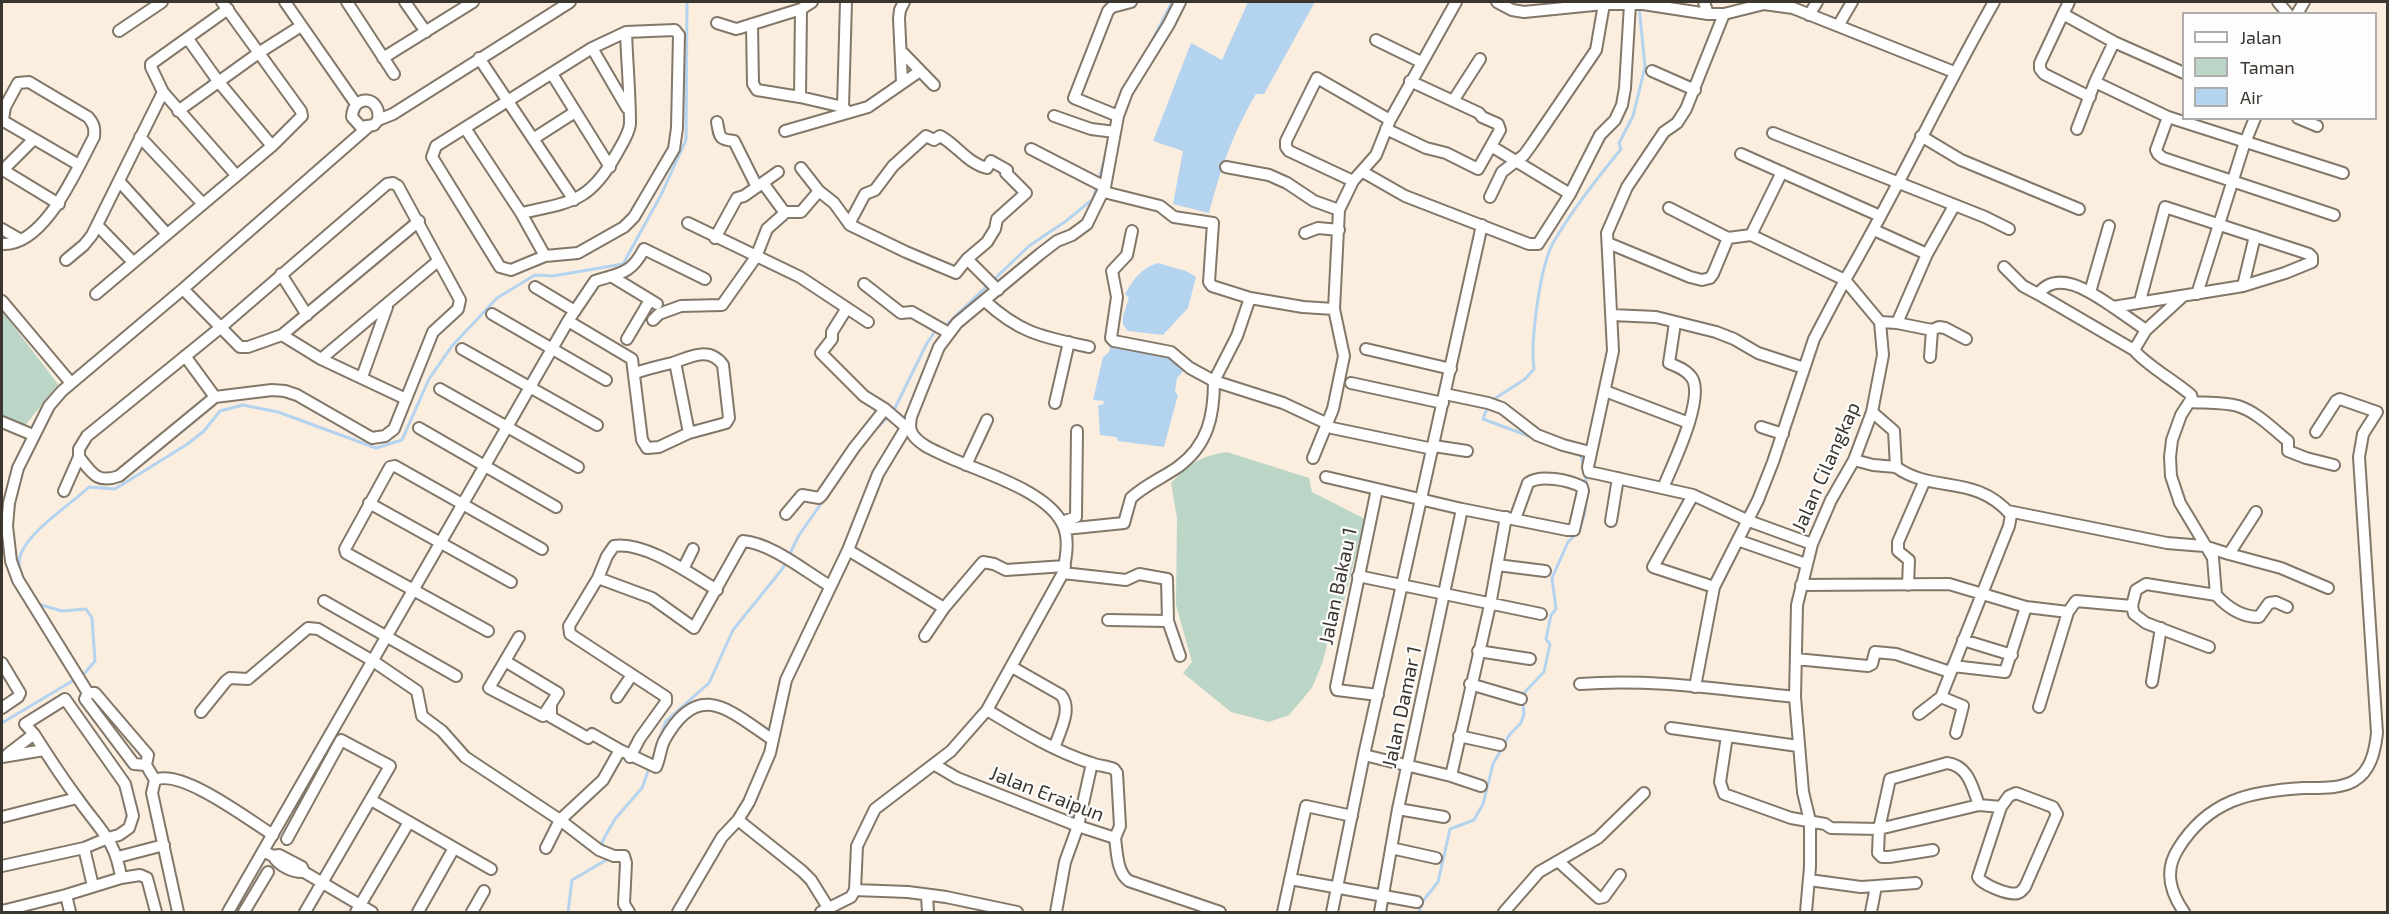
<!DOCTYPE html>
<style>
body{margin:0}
#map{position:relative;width:2389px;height:914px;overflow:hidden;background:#fbeedf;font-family:"Exo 2",sans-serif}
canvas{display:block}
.frame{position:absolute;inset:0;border:3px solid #3a352f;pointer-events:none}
.legend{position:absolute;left:2182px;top:12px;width:195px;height:108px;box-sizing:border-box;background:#fdfdfd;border:2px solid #afadab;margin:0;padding:8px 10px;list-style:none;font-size:18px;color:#3a352f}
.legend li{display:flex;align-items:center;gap:12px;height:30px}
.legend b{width:30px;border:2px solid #afadab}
</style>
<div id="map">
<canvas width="2389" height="914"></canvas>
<div class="frame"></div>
<ul class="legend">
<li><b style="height:8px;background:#fff"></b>Jalan</li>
<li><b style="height:16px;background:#bbd5c7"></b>Taman</li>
<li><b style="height:16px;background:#b4d3ef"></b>Air</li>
</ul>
</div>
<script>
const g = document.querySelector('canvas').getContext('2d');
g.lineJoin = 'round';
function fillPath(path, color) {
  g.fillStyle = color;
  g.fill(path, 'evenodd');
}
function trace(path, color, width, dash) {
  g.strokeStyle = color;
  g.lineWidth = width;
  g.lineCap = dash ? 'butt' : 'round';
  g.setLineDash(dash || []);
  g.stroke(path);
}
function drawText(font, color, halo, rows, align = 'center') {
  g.font = font + ' "Exo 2",sans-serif';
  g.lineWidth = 4.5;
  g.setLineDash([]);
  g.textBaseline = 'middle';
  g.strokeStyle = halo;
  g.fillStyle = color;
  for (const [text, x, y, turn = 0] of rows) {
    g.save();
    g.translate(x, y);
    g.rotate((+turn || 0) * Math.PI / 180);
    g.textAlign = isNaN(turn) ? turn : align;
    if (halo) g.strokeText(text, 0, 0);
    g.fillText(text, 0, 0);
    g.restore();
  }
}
const green = new Path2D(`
 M2,311L58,384L24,427L2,417Z
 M1227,452L1309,478L1312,492L1365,519L1342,609L1332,624L1323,661L1312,688L1289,715L1269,722L1231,712L1183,673L1192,662L1176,605L1177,518L1171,483C1191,463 1200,456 1227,452Z`);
const water = new Path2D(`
 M1248,2H1315L1264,94H1256C1232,135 1221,168 1209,213L1173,204L1183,151L1153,141L1191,43L1222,60Z
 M1158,263L1186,271L1196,277L1188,308L1163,335L1128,331L1123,325V316L1129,298L1125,294C1133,280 1142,267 1158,263Z
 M1111,343L1172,356L1184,370L1177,378L1175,392L1178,395L1164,447L1118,441L1116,437L1100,435L1098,405H1102L1105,401L1093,400L1103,357L1109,352Z`);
const stream = new Path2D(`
 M1150,45L1172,2
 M943,326H945L1029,246L1066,221L1093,199L1107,150
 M1491,401L1525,379L1534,369C1530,342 1540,267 1553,243C1572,210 1597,179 1621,149L1619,143L1633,116L1645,67L1639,6
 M1488,406L1483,419L1534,438
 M893,412L927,343L936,330
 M874,431L888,417
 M1580,453L1584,467
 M1585,473L1587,487
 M23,580C22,575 19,568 19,562C20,536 72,504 89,487L115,489L186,445L204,431L220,411L243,405L278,412L376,448L402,440L429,379L452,346L497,298L535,275L553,276L623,264L661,195L686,140L687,2
 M2,723L84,674L95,661L92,618L86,609L62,611L38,604
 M659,740L666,721L709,683L733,630L783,568L799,535L840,477
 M604,848L602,842L615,819L642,788L656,749
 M568,912L572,880L608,859L607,858
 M1419,912L1423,901L1438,882L1450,829L1474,820L1483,804L1493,764L1510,734L1521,723L1524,714L1522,695L1544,672L1550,644L1546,639L1551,615L1556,609L1552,578L1568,542L1579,531L1585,512L1586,500`);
const minor = new Path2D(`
 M285,2L356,104
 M347,2L394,74
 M405,2L426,32
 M1497,2L1512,10L1524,12L1604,4H1643L1708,14H1724L1764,4L1793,8L1954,72
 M1704,2L1708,14
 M2069,2L2063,14L2114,42L2184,73
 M2278,2L2288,14
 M228,9L151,64V67L163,92L236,175
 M1724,14L1686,109L1677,123L1664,132L1627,187L1607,233L1613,351L1588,467L1589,472L1599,474L1693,495L1749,521L1812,544
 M2063,14L2040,63V69L2044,74L2090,97
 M2297,14L2304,2
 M1809,15L1817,2
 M717,23L736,29L740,28L801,9L812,2
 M752,24L753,84L757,90L800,97L843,107L848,112
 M1838,26L1852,2
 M675,30L679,35L677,128L674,149L634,217L624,227L578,253L545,256L511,270L500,267L432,157L436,146L592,48L626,32Z
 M119,31L162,2
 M188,39L218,81L272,146
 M1376,40L1421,62
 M592,48L627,108
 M901,51L934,85
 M383,58L473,2
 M479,58L574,200
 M1652,71L1695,90
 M552,74L610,167
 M1410,81L1479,113L1482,117L1498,124L1500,130L1491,146L1570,194
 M2095,82L2168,117L2343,173
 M902,83L899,18L900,10L904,2
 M800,97L801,9
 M1453,101L1480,59
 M843,107L846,2
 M178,111L260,52L301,26
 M1054,116L1091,129L1115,132
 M1118,116L1074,98L1108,11L1112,7L1131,2
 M2168,117L2156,150L2158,154L2163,158L2334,215
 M2298,118L2317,126
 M378,120C382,96 353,93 352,117L361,127L374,125L378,120L393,114L570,2
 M717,122C720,137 718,139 734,141L757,187
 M465,128L521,213L545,256
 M1386,129L1426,148L1446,153L1478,169L1491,146
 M2077,129L2095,82L2114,42
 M785,131L868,107L920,71
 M1773,133L1985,217L2009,229
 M1921,136L1961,160L2079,209
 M140,137L203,204
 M533,139L575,112
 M1031,149L1105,187
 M1741,154L1880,216
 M1226,167L1269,175L1287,183L1314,201L1339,210
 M801,168L819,191L834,203L850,225L906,252L956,273L967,259L987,242L995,229L997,219L1026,193L1006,173L1007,170L991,161L987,168C967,163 957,145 940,136L934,140L926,136L893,166L875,190L865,194L849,224
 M3,170L59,204
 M2,171L34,139
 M1363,172L1405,196L1529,244H1538L1570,194L1600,135L1615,120L1622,105L1625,88L1630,4
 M119,181L167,234
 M1353,181L1289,151L1286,147V141L1317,78L1390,120
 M763,183L785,213
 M1104,192L1160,206L1174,217L1213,223L1209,282L1212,286L1250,298
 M1490,197L1502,172L1524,155L1532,144L1596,50L1604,4
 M1669,208L1728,238L1751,235L1845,280L1814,339L1773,462L1758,500L1714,587L1695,687
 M521,213C572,202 590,202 617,153C622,144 629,134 630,124C630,93 627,62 626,32
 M688,223L800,277L868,322
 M97,225L133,262
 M2,229L21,240
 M1874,230L1927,254
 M1305,233L1318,228L1339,230
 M1751,235L1782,172
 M715,238L737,198L744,196L778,172
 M1608,243L1690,277L1702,280L1710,278L1713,274L1728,238
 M2,244C45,247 77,168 94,137C95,128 94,124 88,117L29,82L18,83L5,107L3,119L5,122L79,165
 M967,259L998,290
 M66,260L84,245L92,235L163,92
 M2004,267L2023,286L2038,294
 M281,274L307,315
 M611,276L657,304
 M864,284L901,313L912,312L949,333
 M2243,286L2255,236
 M535,287L575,311
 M183,289L240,347H248L282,335L419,221
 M2090,292L2109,226
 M96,294L272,146L302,116L301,111L222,2
 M2197,294L2244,145L2255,118
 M2,301L71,383
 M985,301C1021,334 1043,337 1089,347
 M2140,301L2165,207L2309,254L2312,257V262L2285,273L2243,286L2113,307C2092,293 2058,268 2038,294L2134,350C2146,365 2175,381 2191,395L2192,398L2181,415L2172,440L2170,457L2171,476L2180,503L2213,558L2216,595C2227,607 2242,617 2259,617L2269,603L2276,602L2287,607
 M2113,307L2146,330
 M847,308L832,332V339L821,353L864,396L885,409L907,428
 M492,314L606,380
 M1612,315L1656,317L1716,332L1734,339L1758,353L1804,368
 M653,320L659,314L681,306L722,305L756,257L767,229L786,212H801L819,191
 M568,321L632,359L642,440L647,448L659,447L689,433L726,423L729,418L723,365C709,345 689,358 672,363C659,366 647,369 635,373
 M1880,322L1897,323L1932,330L1939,327L1945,328L1966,339
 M1897,323L1927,254L1954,206
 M282,335L321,359L406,399
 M627,339L650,300
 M462,349L597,425
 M1366,349L1451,369
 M2134,350L2146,330L2182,297
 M185,356L215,397
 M1930,357L1932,330
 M321,359L438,261
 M675,362L689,433
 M362,377L387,307
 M1351,383L1443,403
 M440,389L578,467
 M1605,391L1689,423
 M1445,394L1488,403L1502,408L1537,435L1563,445L1590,452
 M2191,402C2206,403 2223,402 2238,406C2257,412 2273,429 2288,441V451L2306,458L2334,465
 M1055,403L1069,342
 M1872,412L1894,431L1896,467C1933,494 1975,473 2011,515L2009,526L1941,697L1963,706L1956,733
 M2,422L33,435
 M1328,424L1283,403L1214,381L1237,336L1250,298L1303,307L1334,309
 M1761,427L1783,434
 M419,428L556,507
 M1332,428L1433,449
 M1434,446L1467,451
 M1313,458L1333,409L1344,356L1334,309L1339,210L1353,181L1376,155L1390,120L1456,2
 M1854,460L1873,465L1896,467
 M966,465L987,420
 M1326,477L1462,509L1567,530H1574L1583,491L1582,487C1569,480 1540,474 1528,483L1515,519
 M1663,488C1672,466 1705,399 1692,378C1687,370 1678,367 1669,363L1675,323
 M1377,489L1336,687L1337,690L1378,695
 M64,491L79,457V449L87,436L220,328L387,184L393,183L398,186L460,300L458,309L433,332L394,429L385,436L372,438L297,395L285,391L272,390L215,397L119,476C97,484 92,473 79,457
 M1693,495L1653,567L1714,587
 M369,503L511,582
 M2008,511L2167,543L2204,546L2229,554
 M2256,512L2229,554L2281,568L2328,588
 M786,514L802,495L819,498L822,495L854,448L885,409
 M1611,521L1618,478
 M1062,522L1076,517L1077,431
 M1065,529L1124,523L1131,498C1145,485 1162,478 1178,467C1208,445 1214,416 1214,381L1190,368L1171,352L1114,341L1111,338L1117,297L1112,271L1127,255L1132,231
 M1740,541L1806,564
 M848,550L944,608L925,636
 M1497,565L1545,571
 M683,569L693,549
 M1063,573L1126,580L1139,574L1167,579L1168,621L1180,656
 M1358,576L1541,614
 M598,578L652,598L694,628L743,541C771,543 806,572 830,586
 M1801,585L1949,584L2026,607L2068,612
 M1908,585L1909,560L1898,551V542L1925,480
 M324,601L456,676
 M2132,606L2134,614L2146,623L2209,647
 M944,608L983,562L994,564L1006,570L1065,566
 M1108,620L1168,621
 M488,631L346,553L345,549L390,467L395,466L542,549
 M1963,640L2012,655
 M1478,651L1530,659
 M1796,659L1868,666L1872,664L1875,652L1896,654L1950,672
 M505,661L558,693L543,716L489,688L519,637
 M2,663L20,693L18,697L2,708
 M1953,666L2005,672L2026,607
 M1012,667L1061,695C1073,709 1059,733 1054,748
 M2152,682L2161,628
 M1470,684L1521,699
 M1580,684C1652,678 1724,690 1795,697
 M88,693H95L148,755L146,765L155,780L152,793L178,912
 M617,697L632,675
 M551,705V717L588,738L592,734L620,750
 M2039,707L2068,612L2076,601L2132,606L2136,590L2146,584L2216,595
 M987,710C1020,730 1054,751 1091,763C1099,766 1107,766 1114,769L1117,773L1120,826L1115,838
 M201,712L226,681L230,678L248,679L308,628L318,629L373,661L417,691L422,716L442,731L465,757L560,820L599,850L614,856H624L626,863L624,904L629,912
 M1919,714L1941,697
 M1671,728L1798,746
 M1459,736L1500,745
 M1727,736L1720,782L1724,794L1791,818L1825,824L1831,828L1879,829L1979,805L2001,807
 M8,754L34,734
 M1364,755L1451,776L1481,786
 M2,757L44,750
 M630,757L640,738L666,702V697L570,634L569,626L598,578L607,556L614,546C645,541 690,574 717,590
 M146,765L134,764L85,699L88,693L18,580L11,561L7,526L9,503L18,468L49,406L62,391L183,289L368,127
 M935,765L957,778L1078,826L1115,838C1117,852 1117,873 1129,881L1220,912
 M1451,776L1490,605L1506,517
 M155,780C181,768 249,820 273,835
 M2016,793L2053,807L2057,814L2025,887C2022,890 2022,892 2018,893C2009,896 1981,884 1978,877L2001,807L2009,796Z
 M371,800L491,869
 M1398,809L1444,817
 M2,817L77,798
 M738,820L802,871L811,880L829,909
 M287,839L341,740L390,766L305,912
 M84,848L93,886
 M546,848L560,820L603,780L620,750L656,767C660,759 660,749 664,741C698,678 729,710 773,740
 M1391,848L1436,858
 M1933,850L1889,857H1882L1878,853L1879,829L1890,779L1947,763C1969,766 1972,787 1979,805
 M263,851L273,856L279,855L302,867L304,872L372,912
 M273,856C279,866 293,873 304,872
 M118,857L164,845
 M1558,861L1599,898L1604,897L1620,875
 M2,866L84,848L108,838L119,835L129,828L133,816L125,784L65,699L25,724L34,734C48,756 62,778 78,799C99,829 116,840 121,878L66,895L2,911
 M121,878L140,875L147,878L156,912
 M1290,879L1417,902
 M1809,880L1861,887L1876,886L1871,912
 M1876,886L1916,883
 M855,890L908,892L946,897L1017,912
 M66,895L70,912
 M927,896L928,912
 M228,912L568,321L595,281C621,273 631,274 644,249L705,279
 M244,912L268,872
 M356,912L409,822
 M418,912L454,848
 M472,912L484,891
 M678,912L722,837L738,820L749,802L770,753L786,680L848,550L878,474L904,431L910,426
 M821,912L851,897L855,890L857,846L875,809L951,751L987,710L1063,573C1066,558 1070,537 1062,523C1045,490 981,472 948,457C936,451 921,446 913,435C909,429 910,424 911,417L939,347L957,323L1040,254L1057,241L1072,235L1087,224L1105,187L1118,116L1127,92L1169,24L1180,2
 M1056,912L1065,862L1078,826L1092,763
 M1283,912L1306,806L1352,816
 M1332,912L1364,755L1482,225
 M1380,912L1398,809L1462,509
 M1504,912L1539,872L1598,838L1644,793
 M1806,912L1810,867V821L1803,792L1795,697L1797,605L1812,544L1831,500L1854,460L1872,412L1883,355L1880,322L1845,280C1898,189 1942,93 1994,2
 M2184,912C2170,892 2164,871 2178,849C2208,800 2250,791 2304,788C2320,788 2340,789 2354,781C2371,771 2375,751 2377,733L2359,457L2363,434L2377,412L2340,399L2336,401L2316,432`);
const streetNames = [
 ["Jalan Cilangkap",1826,467,-66],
 ["Jalan Bakau 1",1338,586,-78],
 ["Jalan Damar 1",1402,707,-78],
 ["Jalan Eraipun",1047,794,21]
];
fillPath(green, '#bbd5c7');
fillPath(water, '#b4d3ef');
trace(stream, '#b4d3ef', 3);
trace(minor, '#827769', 14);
trace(minor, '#fff', 10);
drawText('20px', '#3a352f', '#fdfdfd', streetNames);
</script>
